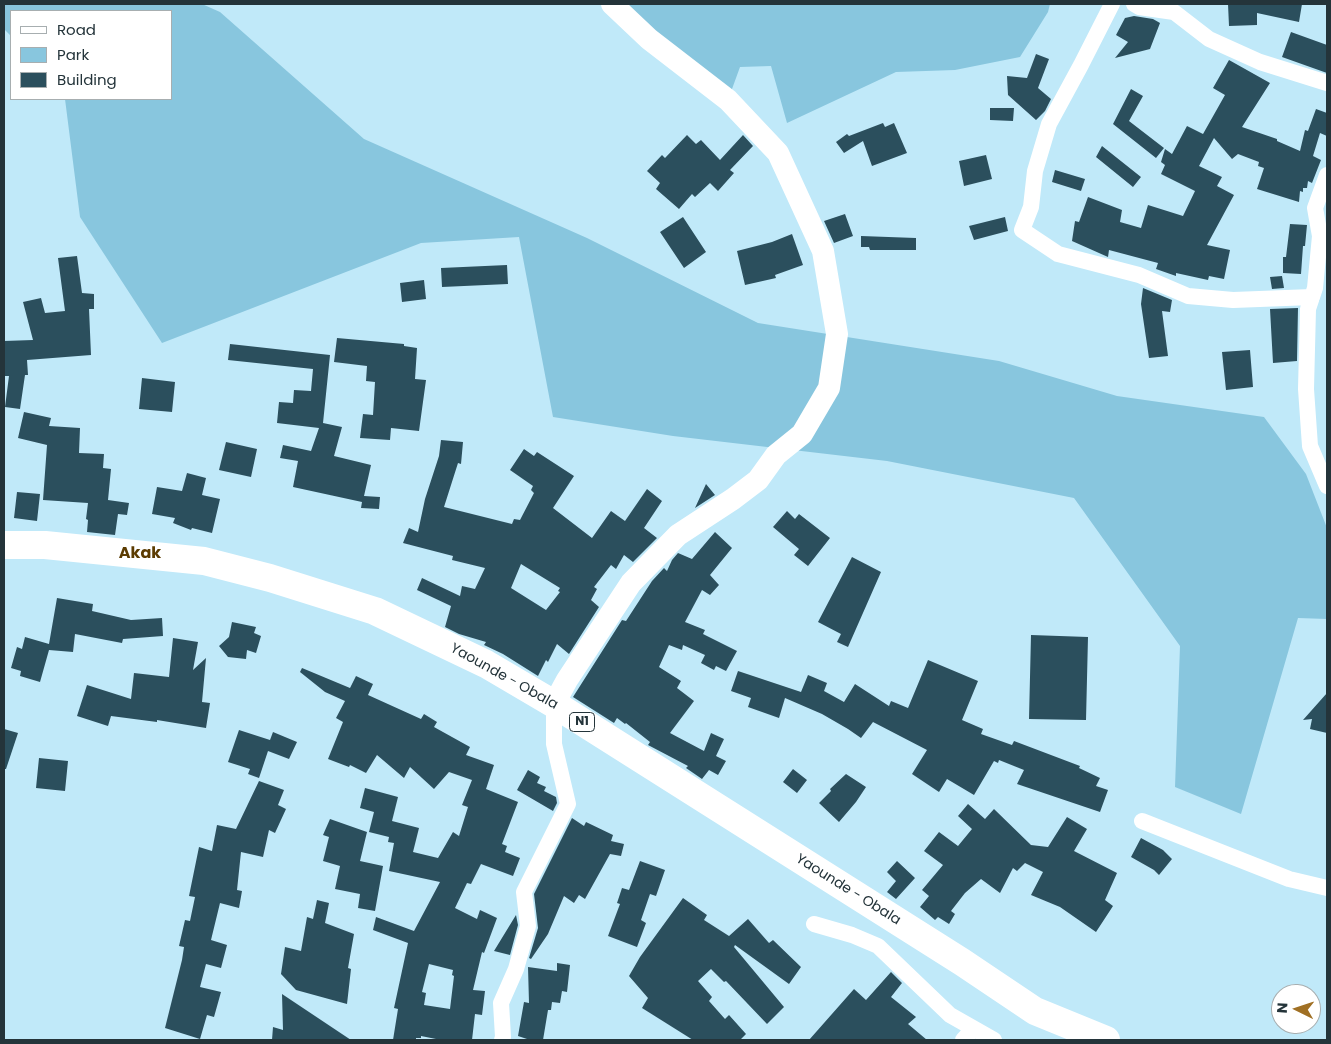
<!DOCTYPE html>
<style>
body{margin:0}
#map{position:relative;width:1331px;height:1044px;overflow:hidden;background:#c0e9f9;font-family:Poppins,sans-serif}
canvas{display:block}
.frame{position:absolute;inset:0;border:5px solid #24343a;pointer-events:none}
.legend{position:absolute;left:10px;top:10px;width:162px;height:90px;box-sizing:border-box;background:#fff;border:1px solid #a7aeb0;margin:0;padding:6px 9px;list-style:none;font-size:15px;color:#24343a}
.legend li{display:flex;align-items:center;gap:10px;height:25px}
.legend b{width:25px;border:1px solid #a7aeb0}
.north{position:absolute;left:1271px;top:984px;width:50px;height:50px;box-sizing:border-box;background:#fff;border:1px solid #a7aeb0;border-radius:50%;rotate:274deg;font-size:14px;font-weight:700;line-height:20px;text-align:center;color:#24343a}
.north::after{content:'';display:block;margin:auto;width:18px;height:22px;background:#a07024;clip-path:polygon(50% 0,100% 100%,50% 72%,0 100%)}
</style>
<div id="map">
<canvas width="1331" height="1044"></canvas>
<div class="frame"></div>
<ul class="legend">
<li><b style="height:6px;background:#fff"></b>Road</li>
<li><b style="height:14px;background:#88c6de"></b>Park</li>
<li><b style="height:14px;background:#2b4f5d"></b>Building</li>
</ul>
<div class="north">N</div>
</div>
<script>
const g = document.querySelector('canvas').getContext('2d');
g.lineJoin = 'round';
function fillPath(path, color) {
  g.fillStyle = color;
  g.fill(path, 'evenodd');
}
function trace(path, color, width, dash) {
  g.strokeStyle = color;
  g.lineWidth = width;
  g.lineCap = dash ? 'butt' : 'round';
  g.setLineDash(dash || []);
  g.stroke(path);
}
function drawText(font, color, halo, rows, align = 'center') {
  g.font = font + ' Poppins,sans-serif';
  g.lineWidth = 5;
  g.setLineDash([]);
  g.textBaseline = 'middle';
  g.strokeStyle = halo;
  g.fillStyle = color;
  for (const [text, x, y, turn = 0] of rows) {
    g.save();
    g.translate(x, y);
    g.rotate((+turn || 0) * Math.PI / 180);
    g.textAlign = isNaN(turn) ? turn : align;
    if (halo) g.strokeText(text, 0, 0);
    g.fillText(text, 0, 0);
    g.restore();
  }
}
const green = new Path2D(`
 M4,4H202L220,12L364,139L587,238L758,323L999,361L1117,396L1264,417L1306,474L1327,528V619L1298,618L1241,814L1175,787L1180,646L1074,498L887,461L673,436L553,417L519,237L421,243L162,343L80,217L65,99H171V11H11V36L4,29Z
 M612,4H1050L1048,12L1020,57L955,70L896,72L787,123L771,66L740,67L728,100Z`);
const building = new Path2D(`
 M1228,4H1302L1299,22L1257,13V25L1229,26Z
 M1134,16L1153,19L1160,23L1150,49L1115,58L1128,42L1116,35L1125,18Z
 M1291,32L1327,45V73L1282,57Z
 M1036,54L1049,59L1038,88L1051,99L1045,111L1036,120L1008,95L1007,76L1027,78Z
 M1229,60L1270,83L1242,127L1277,139V141L1300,151L1305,130L1308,131L1316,109L1327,113V136L1320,133L1313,156L1321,160L1312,183L1308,181L1307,188H1303V192L1300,191L1299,202L1257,189L1264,168L1258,166L1259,162L1238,154L1232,159L1214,138L1199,166L1222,177L1217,186L1234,195L1207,245L1230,250L1224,279L1209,276L1208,280L1176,273V276L1156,269L1158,263L1109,250L1108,257L1072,241L1075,221L1079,222L1088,197L1122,210L1120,222L1141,228L1148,205L1183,216L1195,191L1161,174L1165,165L1161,162L1165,149L1172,154L1187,126L1203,134L1225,95L1213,88Z
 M1131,89L1143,96L1129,121L1164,148L1156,158L1113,124Z
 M990,108H1014L1013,121L990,120Z
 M883,123L885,127L894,123L907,153L872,166L863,141L844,153L836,142L847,134L849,136Z
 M687,135L696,144L701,140L720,160L743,135L753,146L730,170L734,173L718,191L710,183L695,197L692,194L679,209L656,189L660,183L647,171L662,155L665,158Z
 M1102,146L1141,177L1133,187L1096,157Z
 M986,155L992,179L964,186L959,161Z
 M1055,170L1085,179L1081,191L1052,182Z
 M845,214L853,236L834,243L824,221Z
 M683,217L706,252L684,268L660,232Z
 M1005,217L1008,231L974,240L969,226Z
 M1290,224L1307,225L1305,246H1303L1301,274L1283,273V257H1286Z
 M792,234L803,265L775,275L776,278L745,285L737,251L772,242Z
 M861,236L916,238V250H870L869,247H861Z
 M77,256L82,293L94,294V309H89L91,355L27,360L28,375H25L20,409L5,407L9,376H4V341L33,340L23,302L41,298L45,313L65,311L58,258Z
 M507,265L508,284L442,287L441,268Z
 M1282,276L1284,288L1272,289L1270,277Z
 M424,280L426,299L402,302L400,283Z
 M1143,288L1172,300L1170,312L1162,311L1168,356L1149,358L1141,304Z
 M1298,308L1297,361L1273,363L1270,309Z
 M337,338L404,344V346L417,348L415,379L426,380L419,431L391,428L390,440L360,438L363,414L373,415L375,382L366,381L367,366L334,362Z
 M230,344L330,355L323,423L342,427L334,456L371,465L364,496L380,497L379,509L361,508L362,502L293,487L298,461L280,458L283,445L311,451L319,428L277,423L279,402L293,403L294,390L311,391L313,369L228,360Z
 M1250,350L1253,387L1226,390L1222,352Z
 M142,378L175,382L172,412L139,409Z
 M24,412L51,418L49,426L80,428L79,453L104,454L103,468L111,469L108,500L129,503L127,515L118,514L115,535L87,532L88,520L86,519L88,503L43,500L47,445L18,438Z
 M441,440L463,442L461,464L458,463L444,507L512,524L514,519L520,520L534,493L531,490L533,486L510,470L524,449L534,456L537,452L574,476L553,508L592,538L611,511L625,521L647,489L662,501L644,528L657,538L633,562L624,555L616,569L611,565L594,587L597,589L591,600L599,607L569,654L557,644L548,662L546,660L538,676L503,654L484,645L486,642L459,634L445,627L451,606L417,590L422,578L460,596L462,586L475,589L485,568L452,560L453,556L403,543L409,528L418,532L425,499L439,456ZM521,564L560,588L558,591L560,592L546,610L511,588Z
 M226,442L257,449L251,477L219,470Z
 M187,473L206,478L202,495L220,499L212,533L192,528L191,530L173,523L175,518L152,514L157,487L182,491Z
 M706,484L715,495L695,508Z
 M17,492L40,494L37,521L14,518Z
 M787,511L795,519L799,514L830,538L808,566L794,555L799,549L773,527Z
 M715,532L732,548L710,575L719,585L710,595L702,590L685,622L705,630L703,634L737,651L726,671L716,666L714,670L701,663L705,655L683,645L682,650L669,645L659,667L681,681L677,688L694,701L670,733L704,751L711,733L724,739L716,756L726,761L718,775L709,770L702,779L686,768L688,766L648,745L650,742L626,723L625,724L617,718L614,723L573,697L622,620L626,621L652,581L664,568L667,571L672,560L678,553L692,559Z
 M852,557L881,572L848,647L837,642L841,634L818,622Z
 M57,598L93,604L92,611L131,620L162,618L163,636L123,639L122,643L75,634L73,652L49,650L40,682L20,676L21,671L11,668L17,647L22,649L25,637L49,644Z
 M232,622L256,627L254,633L261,636L256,653L247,650L246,659L228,657L219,646L229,637Z
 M1031,635L1088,637L1086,720L1029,719Z
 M173,638L198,642L193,670L206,658L202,702L210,703L206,728L157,720V722L111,716L108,726L77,716L87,685L131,699L134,673L169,677Z
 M928,660L978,681L962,720L983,729L981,734L1012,745L1014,741L1080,766L1079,768L1100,778L1096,786L1108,790L1100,812L1017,784L1024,770L999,760L998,763L994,761L974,795L947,779L939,792L912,774L927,750L873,722L861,738L848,729L822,714L785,698L779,718L748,707L751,698L731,691L738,671L801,692L808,675L827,683L824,691L844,702L855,684L889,706L891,701L908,708Z
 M302,668L350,688L356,676L373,684L368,695L421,719L424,714L437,722L434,727L470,747L466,755L494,765L486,789L518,802L502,844L507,846L505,852L520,858L513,876L481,864L471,884L467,883L455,908L477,919L480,910L497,918L484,953L482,952L473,990L485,991L482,1015L475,1014L472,1040H441L421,1036V1038H416V1040H393L398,1009L394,1008L408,943L373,930L376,917L414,931L440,882L389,871L394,843L388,842L389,837L369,832L374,812L360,808L365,788L398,797L392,821L419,828L413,852L438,858L453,832L459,836L468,807L462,805L472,780L449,772L434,789L410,767L404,778L377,755L366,773L350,765L349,767L328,759L343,722L336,718L345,701L325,692L300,672ZM429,964L453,970L452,975L454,976L450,1009L424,1005L426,993L422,992Z
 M1327,693V733L1310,729L1312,719L1303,720Z
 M4,729L18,733L6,769H4Z
 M239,730L270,740L273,732L297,742L289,759L268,751L259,778L248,774L250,769L228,762Z
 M39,758L68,761L65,791L36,788Z
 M793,769L807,780L797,793L783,782Z
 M528,770L540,777L537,783L546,787L544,791L556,797L557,803L553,811L517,790Z
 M846,774L866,787L856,802L839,822L819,803L831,791L830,789Z
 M259,781L284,790L278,805L286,809L275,833L269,830L263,857L241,852L237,890L242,891L239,908L220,903L211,940L227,945L221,968L206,964L200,987L221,992L214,1017L207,1015L200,1039L165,1028L182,960L184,947L179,946L185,920L190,921L195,897L189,896L199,847L212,851L217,825L236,829Z
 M968,804L985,819L994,809L1031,845L1048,847L1067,817L1087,829L1074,851L1117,873L1105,900L1113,906L1096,932L1060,907L1031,895L1043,872L1025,863L1017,871L1013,868L1000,893L981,879L965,893L951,911L955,914L949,924L938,917L935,920L920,907L929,896L922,890L943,865L924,851L939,832L958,846L972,829L958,816Z
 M572,818L584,826L586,822L613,835L611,841L624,844L621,856L610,854L585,899L579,895L574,903L564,896L548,934L531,959L529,958L538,928L534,894Z
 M330,819L367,832L360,861L383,866L375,911L358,908L360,894L335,889L340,866L323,861L329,837L323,835Z
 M1141,838L1163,850L1172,859L1159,875L1154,870L1131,857Z
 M640,861L665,870L656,896L650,894L641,920L646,923L637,947L608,936L620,904L617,903L622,888L629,890Z
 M897,861L915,878L896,899L887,892L896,881L887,872Z
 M683,898L707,915L704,920L729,936L748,919L769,943L773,940L801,967L789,984L735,945L734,947L784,1007L767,1024L726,981L724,982L711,969L698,981L712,997L709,1001L725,1019L729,1015L746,1034L740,1040H693L642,1008L648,998L629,976L640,957Z
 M317,900L329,903L325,923L354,934L348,968L351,969L347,1004L296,990L281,974L285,947L301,951L307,917L313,919Z
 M516,915L518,925L510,955L494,951Z
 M557,963L570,965L567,992L562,991L560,1003L552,1002L551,1010H548L543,1040H530L518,1036L524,1002L529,1003L528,967L557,971Z
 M891,972L902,983L891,997L916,1017L908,1024L927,1040H809L854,989L866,1000Z
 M282,994L351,1040H272L273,1027L283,1030Z`);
const street = new Path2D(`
 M1112,4L1081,65L1049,124L1035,171L1031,207L1022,230L1058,254L1139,275L1188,296L1233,300L1312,297
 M1134,4L1139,7L1174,12L1209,39L1260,62L1327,83
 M1327,175L1315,208L1320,236L1315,288L1308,309L1306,389L1310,446L1327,486
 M1142,821L1289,879L1327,888
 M814,924L852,935L878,946L950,1015L994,1040
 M502,1040L503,1037L501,1003L516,969L528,926L524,892L568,804L554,744V704
 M963,1040L973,1029`);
const secondary = new Path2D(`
 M554,704L567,680L631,583L678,535L733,499L758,480L776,455L802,434L829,388L837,334L823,251L778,153L728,100L649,39L612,4`);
const highway = new Path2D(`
 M4,545H45L204,561L270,578L375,611L486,664L554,704L962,962L1035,1011L1106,1040`);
const shields = [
 [582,722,25]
];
const shieldNames = [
 ["N1",582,722]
];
const streetNames = [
 ["Yaounde - Obala",504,677,29],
 ["Yaounde - Obala",848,890,32]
];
const quarterNames = [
 ["Akak",140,554]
];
fillPath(green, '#88c6de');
fillPath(building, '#2b4f5d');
trace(street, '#fff', 16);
trace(secondary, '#fff', 22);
trace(highway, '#fff', 28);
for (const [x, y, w] of shields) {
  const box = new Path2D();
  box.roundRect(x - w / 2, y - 9.5, w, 19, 4);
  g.fillStyle = '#fff';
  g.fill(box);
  trace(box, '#24343a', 1);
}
drawText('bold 12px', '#24343a', null, shieldNames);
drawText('14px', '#24343a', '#fff', streetNames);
drawText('bold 16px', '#5c3c02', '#fff', quarterNames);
</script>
